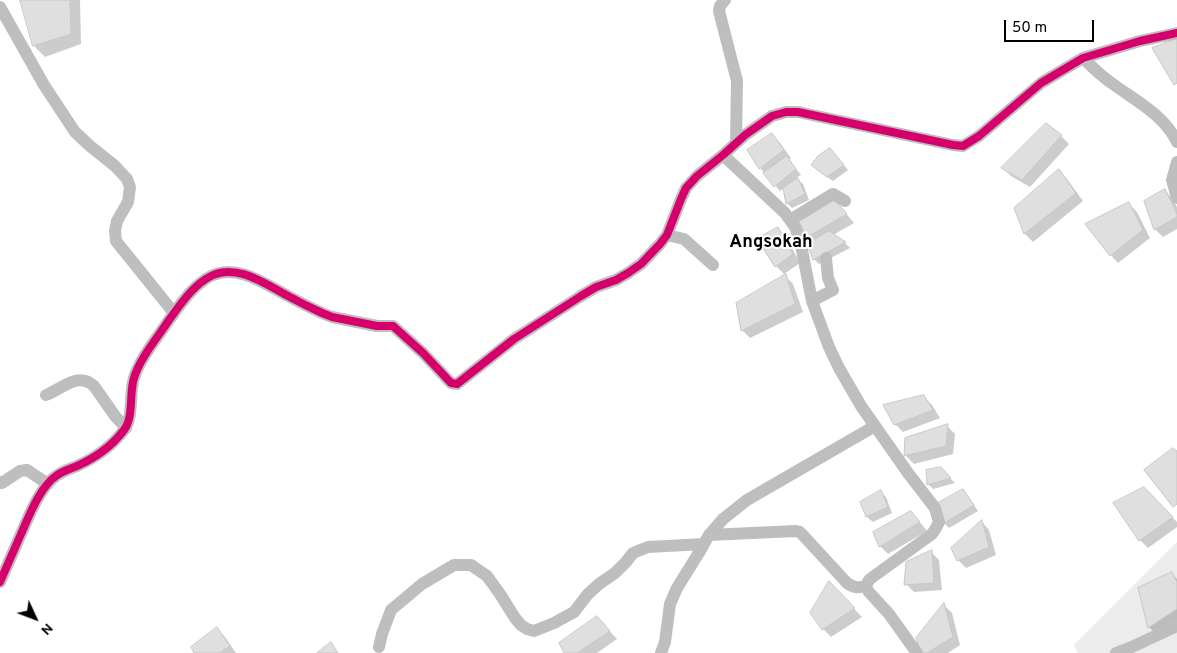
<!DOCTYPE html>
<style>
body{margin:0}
#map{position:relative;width:1177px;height:653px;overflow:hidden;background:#fff;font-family:Overpass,sans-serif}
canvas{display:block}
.north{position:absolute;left:10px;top:593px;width:50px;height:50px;-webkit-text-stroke:4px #fff;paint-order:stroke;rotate:133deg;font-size:14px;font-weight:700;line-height:20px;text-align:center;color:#000}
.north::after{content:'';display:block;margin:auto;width:18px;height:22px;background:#000;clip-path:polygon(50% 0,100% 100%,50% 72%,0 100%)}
.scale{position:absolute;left:1004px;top:20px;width:90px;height:22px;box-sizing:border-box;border:2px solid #000;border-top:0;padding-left:6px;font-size:15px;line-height:18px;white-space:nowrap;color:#000;-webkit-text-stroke:4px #fff;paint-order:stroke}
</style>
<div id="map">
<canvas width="1177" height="653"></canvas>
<div class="north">N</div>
<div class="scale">50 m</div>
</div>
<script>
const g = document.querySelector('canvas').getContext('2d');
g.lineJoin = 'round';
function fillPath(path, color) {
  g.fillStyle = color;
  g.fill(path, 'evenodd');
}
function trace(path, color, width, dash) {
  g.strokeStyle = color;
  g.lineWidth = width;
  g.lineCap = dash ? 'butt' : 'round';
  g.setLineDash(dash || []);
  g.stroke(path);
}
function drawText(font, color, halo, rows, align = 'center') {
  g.font = font + ' Overpass,sans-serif';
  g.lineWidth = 4;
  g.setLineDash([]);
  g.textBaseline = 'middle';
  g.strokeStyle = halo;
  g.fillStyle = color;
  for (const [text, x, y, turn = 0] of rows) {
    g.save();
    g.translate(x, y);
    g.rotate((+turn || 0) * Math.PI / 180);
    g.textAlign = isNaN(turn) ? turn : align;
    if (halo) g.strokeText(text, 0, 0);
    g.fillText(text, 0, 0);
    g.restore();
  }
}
const green = new Path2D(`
 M1177,542V653H1078L1074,645Z`);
const shadow = new Path2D(`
 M21,0H80L81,44L45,57L34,46Z
 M1046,124L1061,136L1069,144L1030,187L1011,176L1003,168Z
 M772,135L780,143L791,158L789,160L801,175L796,178L803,184L809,200L792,208L787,203L784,188L780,191L760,168Z
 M835,155L848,170L833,181L817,170L812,165Z
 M1059,171L1067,179L1083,201L1033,242L1025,234L1015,209Z
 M1164,190L1172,198L1177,207V229L1163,237L1155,229Z
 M1129,204L1137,212L1150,238L1118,263L1111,255Z
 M843,210L854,223L833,235L845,243L850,248L819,264L814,259L813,241L808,236Z
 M778,229L786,237L800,263L784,274L776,266Z
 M785,276L793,284L803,312L750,338L742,330Z
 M923,397L932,405L940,418L903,432L895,424Z
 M947,426L955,434L953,454L914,464L906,456V439Z
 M946,474L955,483L933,489L928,484Z
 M1143,488L1177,522V527L1148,548L1140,540L1115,504Z
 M881,492L886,497L892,513L873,522L867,517L861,502Z
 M968,496L978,511L949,528L944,523Z
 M919,521L927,531L888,554L880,546Z
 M982,522L989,530L996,555L966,568L958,560Z
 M931,552L939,560L942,590L914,592L906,584Z
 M1172,574L1177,579V622L1157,635L1149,627Z
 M829,583L862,617L831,637L823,629Z
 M944,605L952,613L960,645L948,653H923Z
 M597,618L617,639L597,653H566Z
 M217,629L225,637L236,653H196Z`);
const building = new Path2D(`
 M20,0H70L71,34L33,46Z
 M1177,39V83L1174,85L1152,48Z
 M1046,123L1062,135L1022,180L1001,168Z
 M772,133L784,150L759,169L747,150Z
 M830,148L844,165L827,177L811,165L818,156Z
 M787,156L796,169L774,187L763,173Z
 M1059,169L1076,193L1024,234L1014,208Z
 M798,178L805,194L786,204L783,188Z
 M1165,189L1177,214V217L1154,230L1144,201Z
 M835,200L847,214L807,237L799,222Z
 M1129,202L1143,230L1110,256L1085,224Z
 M778,227L793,254L775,267L757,239Z
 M829,231L846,242L813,260L807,244Z
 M786,274L795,304L741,331L736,303Z
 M924,395L933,410L894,425L883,405Z
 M948,424L946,446L904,456L905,438Z
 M1173,448L1177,451V504L1173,507L1144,470Z
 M941,467L951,478L927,485L926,470Z
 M1144,487L1173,517L1139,541L1113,503Z
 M963,489L974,505L943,524L938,503Z
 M881,490L888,507L866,517L860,502Z
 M911,511L920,522L879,547L873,532Z
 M982,520L989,547L957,561L951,548Z
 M932,550L934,583L904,585L906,562Z
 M1172,572L1177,582V609L1148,628L1138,588Z
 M829,581L855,608L822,630L810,613Z
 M944,603L953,637L927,653H921L916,638Z
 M597,616L610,631L577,653H564L559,643Z
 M217,627L230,646L220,653H194L191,647Z
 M331,642L338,653H317Z`);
const street = new Path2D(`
 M725,0L720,6L719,11L737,81L736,143
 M0,7L44,85L75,132L90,146L115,166L127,179L130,187L128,202L117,221L115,231L116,241L174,313
 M1083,58C1092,67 1102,77 1113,84C1136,101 1164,115 1177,142
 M723,155L785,213L795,227L800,240L812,301L829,347L839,368L861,406L908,473L935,508L939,522L936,528L932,534L870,579C866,584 865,587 869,592L889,614L917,653
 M1177,162L1172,180L1177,198
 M790,220L833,194L845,201
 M667,235L684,239L713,265
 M812,301L833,290L828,278L826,258
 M46,395C62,389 78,371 94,386L115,416L126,428
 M0,482L2,483L20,471L27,470L48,484
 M709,535L795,531L800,532L847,583C854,588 858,588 866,586
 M0,582C7,566 14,550 21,534C29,516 40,487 56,476C62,471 70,469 77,466C95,458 112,446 124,430C134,417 129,393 134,378C140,358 158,337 169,320C180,305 193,285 211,276C237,263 265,284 288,296C299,302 311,308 322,313L332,317L377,326H393L423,353L451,383L457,384L514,339L581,296L596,287L616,280L628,273L641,264L660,244L667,235L681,199L686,188L697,176L723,155L745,135L772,116L786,112H798L953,145L963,146L979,136L1041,83L1083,58L1140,41L1177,33
 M379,647L382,634L391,610L422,584L454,565H471L487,576L500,594L515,618L521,625L527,629L534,631L554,623L574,612L588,594L599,584L615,573L626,562L633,553L648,547L704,544
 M661,653L665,642L670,604L677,588L700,551L709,535L723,519L747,500L766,489L875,426
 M1116,653L1134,646L1177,626`);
const cycleway = new Path2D(`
 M0,582C7,566 14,550 21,534C29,516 40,487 56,476C62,471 70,469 77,466C95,458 112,446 124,430C134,417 129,393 134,378C140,358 158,337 169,320C180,305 193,285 211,276C237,263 265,284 288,296C299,302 311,308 322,313L332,317L377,326H393L423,353L451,383L457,384L514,339L581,296L596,287L616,280L628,273L641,264L660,244L667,235L681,199L686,188L697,176L723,155L745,135L772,116L786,112H798L953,145L963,146L979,136L1041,83L1083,58L1140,41L1177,33`);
const quarterNames = [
 ["Angsokah",771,243]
];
fillPath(green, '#ececec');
fillPath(shadow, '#0003');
fillPath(building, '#dfdfdf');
trace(building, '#c7c7c7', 1);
trace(street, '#bebebe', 12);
trace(cycleway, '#d6006c', 8);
drawText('bold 18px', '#000', '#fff', quarterNames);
</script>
